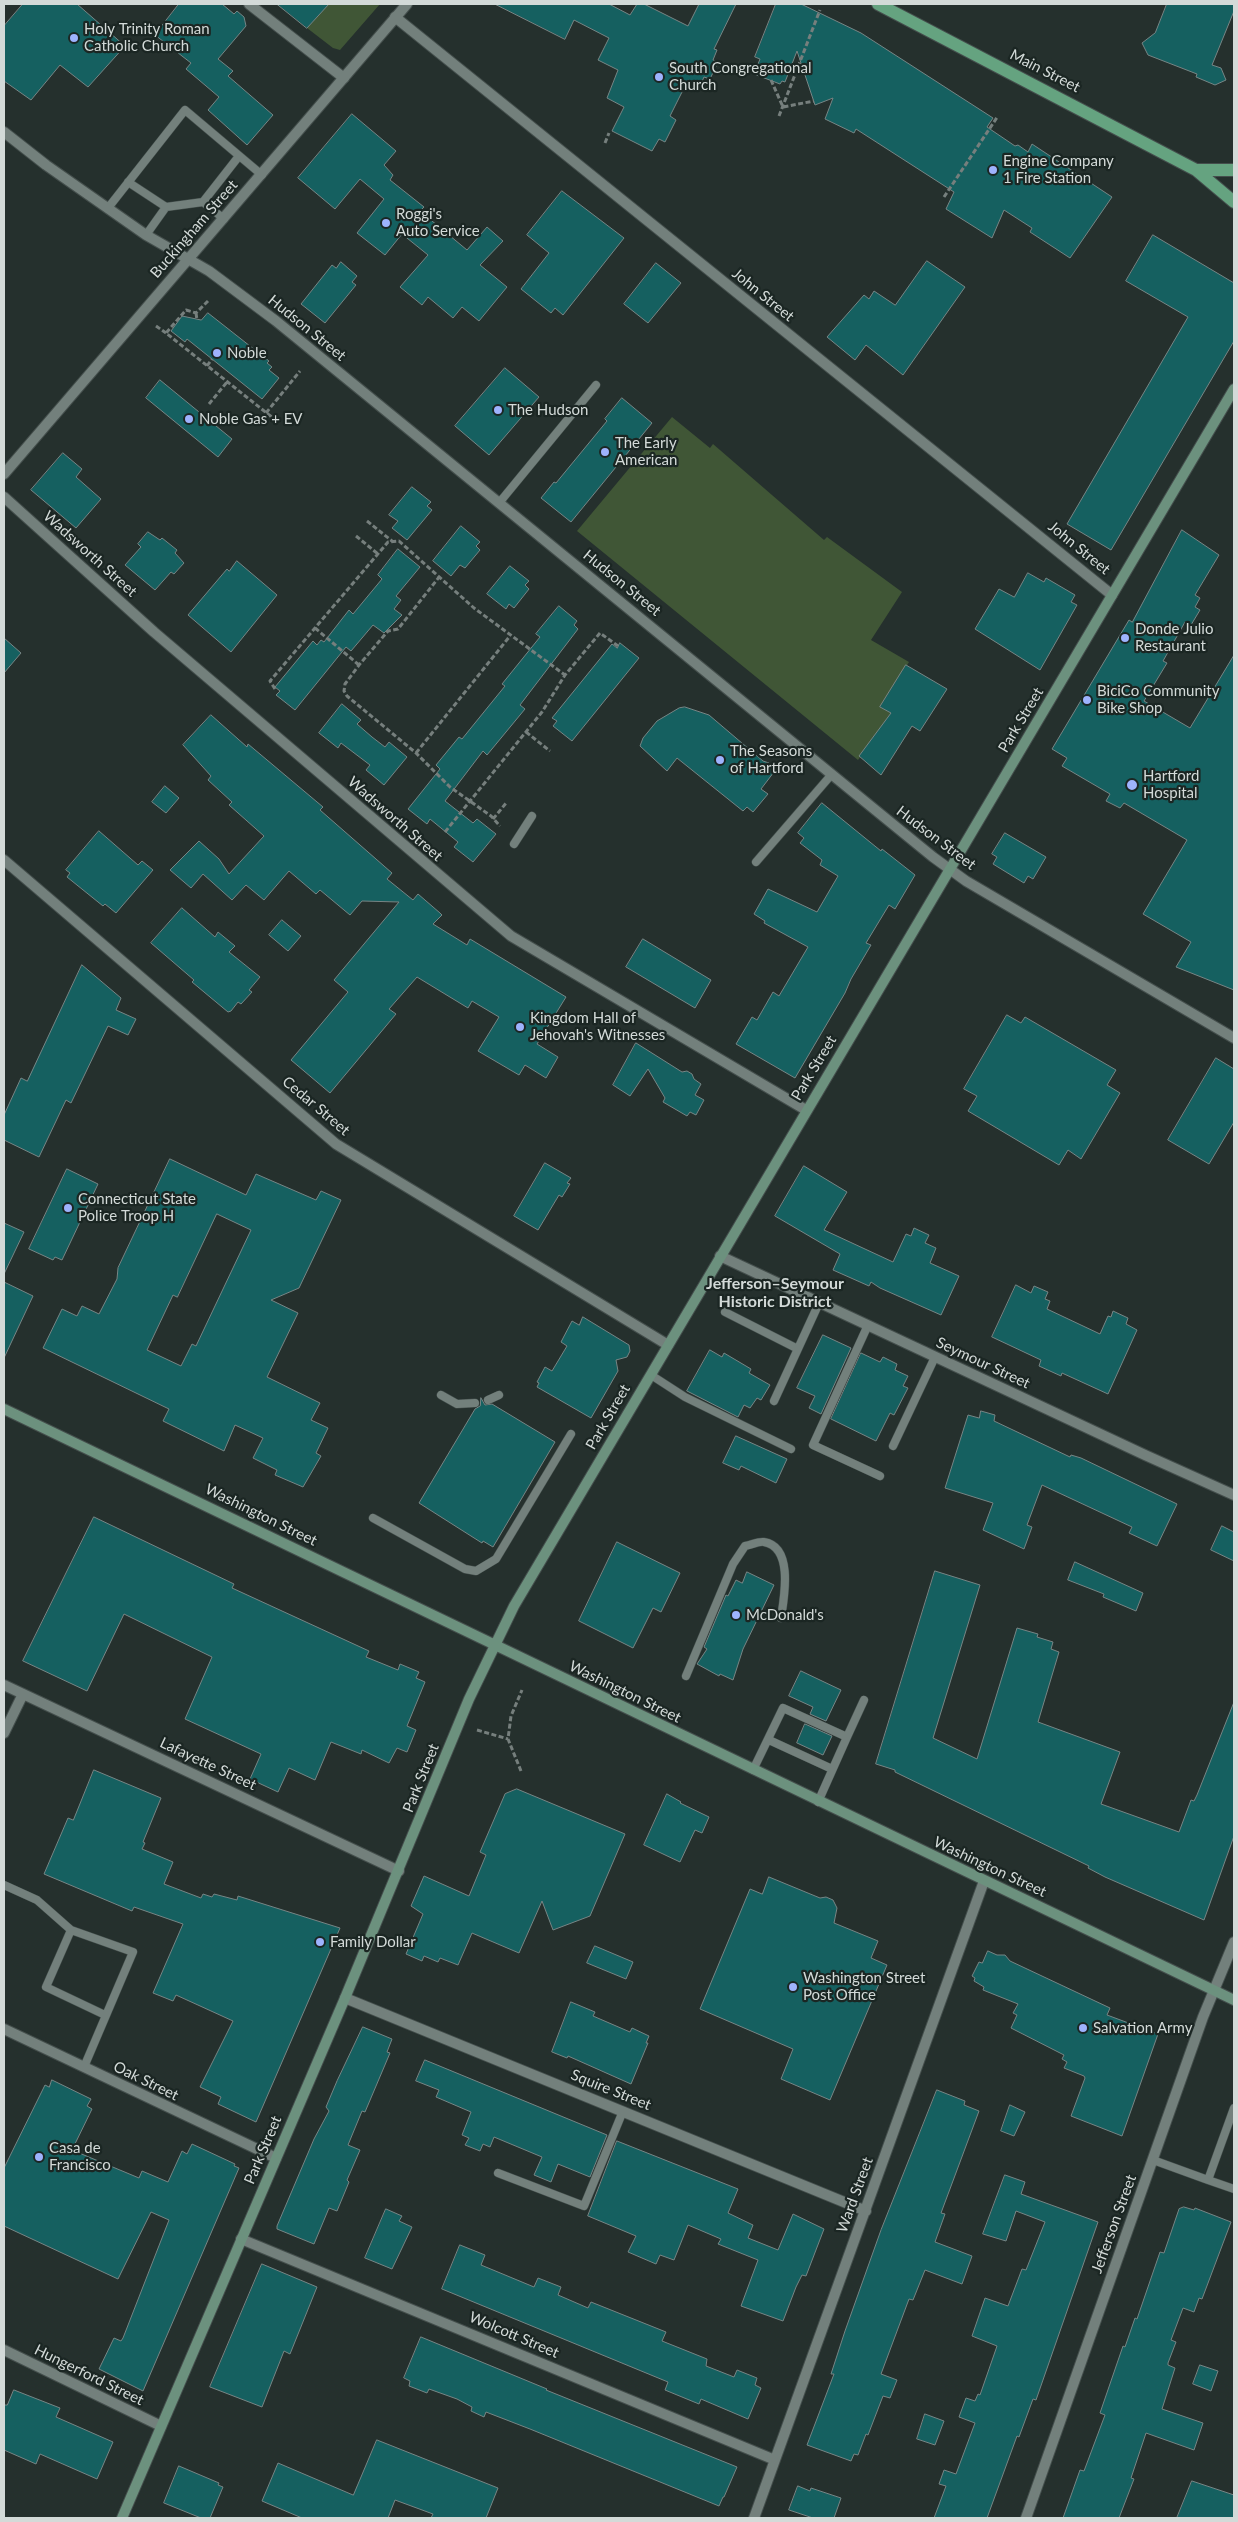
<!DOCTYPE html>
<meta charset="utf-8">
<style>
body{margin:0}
#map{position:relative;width:1238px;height:2522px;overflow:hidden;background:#25302d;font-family:Lato,sans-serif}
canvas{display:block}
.frame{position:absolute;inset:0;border:5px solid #d3dad8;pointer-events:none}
</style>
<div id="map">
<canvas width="1238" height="2522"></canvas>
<div class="frame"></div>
</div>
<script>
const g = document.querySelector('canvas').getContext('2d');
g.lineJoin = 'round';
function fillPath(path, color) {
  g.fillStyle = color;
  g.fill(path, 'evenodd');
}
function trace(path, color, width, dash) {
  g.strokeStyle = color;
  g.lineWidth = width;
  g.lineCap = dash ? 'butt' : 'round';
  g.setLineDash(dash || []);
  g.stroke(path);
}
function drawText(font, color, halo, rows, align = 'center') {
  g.font = font + ' Lato,sans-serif';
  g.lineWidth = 4.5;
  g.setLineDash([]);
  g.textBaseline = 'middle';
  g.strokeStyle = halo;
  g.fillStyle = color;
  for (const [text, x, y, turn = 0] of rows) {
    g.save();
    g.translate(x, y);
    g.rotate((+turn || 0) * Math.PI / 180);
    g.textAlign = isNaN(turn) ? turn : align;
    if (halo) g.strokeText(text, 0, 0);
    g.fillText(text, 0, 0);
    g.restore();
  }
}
const green = new Path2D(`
 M328,4H380L340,50L333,48L307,28Z
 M672,417L710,448L713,444L824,540L827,537L902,592L871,640L909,662L881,707L893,714L858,760L577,531Z`);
const building = new Path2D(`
 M23,4H77L125,46L88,87L60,65L31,100L4,81V26Z
 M179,4H222L234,14L237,11L244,17L246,26L218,59L233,71L228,76L273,115L247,145L208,110L219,97L186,69L191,63L155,35Z
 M277,4H329L307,28Z
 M495,4H609L630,15L637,4H644L688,26L699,4H736L714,49L717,50L713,60L718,62L710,79L704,77L700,86L688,80L670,116L676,120L665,142L659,139L652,151L612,131L624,107L607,98L618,70L598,60L609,38L574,20L565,39Z
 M776,4H801L861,33L993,118L987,127L1015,146L1018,145L1028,152L1032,144L1112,197L1070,258L1030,232L1032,228L1004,210L992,238L946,209L954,192L856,129L854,133L825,119L833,98L815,105L797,51L785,82L782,81L780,84L754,74L760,59L755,57Z
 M1167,4H1234V11L1212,65L1221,68L1226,80L1215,85L1196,77L1197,74L1148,55L1142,43L1155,33Z
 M352,114L396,151L384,165L393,175L390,180L424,207L420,211L467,250L487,227L503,241L480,265L507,287L479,321L462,307L453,318L428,297L422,305L400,287L428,255L402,234L385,255L357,233L384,199L360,179L335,209L298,178Z
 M562,191L624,238L563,315L555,308L551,313L521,289L549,253L527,235Z
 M1153,235L1234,283V341L1111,550L1067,524L1188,317L1126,281Z
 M927,261L965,287L903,375L866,345L855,360L827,337L864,295L869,299L874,291L895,305Z
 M341,262L357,276L352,282L356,285L325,323L301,304L332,265L336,268Z
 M656,263L681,283L648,323L624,304Z
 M208,313L269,361L267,363L272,367L269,370L279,378L262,399L187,339L185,342L171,331L182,316L201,320Z
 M505,368L539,397L489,455L455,426Z
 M160,380L232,439L218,457L146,398Z
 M622,398L652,423L571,522L541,498L554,482L556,483L607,421L605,419Z
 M63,453L82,469L76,477L101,499L76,528L31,490Z
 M412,487L431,502L427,506L432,510L407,540L392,528L398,521L389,515Z
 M461,526L480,542L476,546L480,550L465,568L460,565L451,576L433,561Z
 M1182,530L1219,555L1195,595L1200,598L1195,607L1200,610L1191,625L1185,622L1163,661L1167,663L1144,701L1190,728L1234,655V990L1176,967L1191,942L1143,914L1187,840L1124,803L1120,808L1106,801L1110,794L1062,766L1067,758L1052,749L1129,620L1132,622Z
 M148,532L160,540L162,538L177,550L175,553L184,563L174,574L171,572L155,590L125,565L141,547L138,544Z
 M398,549L420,567L396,596L401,600L394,609L402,615L384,633L373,625L351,651L346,647L295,710L276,695L280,691L275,687L313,641L317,645L321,640L324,642L349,610L353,614L382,579L378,575Z
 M237,561L277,595L231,652L188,615L227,569L229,571Z
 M510,566L529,581L525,585L529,589L514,608L509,604L506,609L487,594Z
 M1028,573L1044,582L1046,578L1075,595L1071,602L1077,605L1040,670L975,629L999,589L1014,597Z
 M559,606L577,621L574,625L578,629L520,705L525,709L487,755L483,751L445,801L473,823L477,819L496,834L473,862L454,847L458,842L430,819L427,824L408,809L440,769L436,765L459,737L462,739L505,686L502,684L540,637L536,634Z
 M4,638L21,653L4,673Z
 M620,643L639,658L572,741L553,726L557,721L552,718L612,644L617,648Z
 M906,665L947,689L920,731L912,726L881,775L859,756L891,713L880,707Z
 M342,704L361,720L357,724L372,737L385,747L389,742L407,757L384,785L366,770L370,765L341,743L338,748L319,733Z
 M685,707L709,715L763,761L769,763L774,772L761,789L768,794L753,812L747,807L743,811L677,758L667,771L640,746L643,738L657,721L679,708Z
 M211,715L247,747L248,744L323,807L320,810L392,873L387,879L413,900L418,894L440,913L442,915L433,924L467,945L470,939L566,997L537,1044L558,1057L546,1078L525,1065L519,1075L478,1051L499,1017L472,1001L468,1008L417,977L389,1009L396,1014L330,1093L291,1060L348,992L334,980L399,902L362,901L350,915L320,890L316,894L289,871L264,900L246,885L232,900L203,874L191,888L170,870L199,841L219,859L229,874L264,836L229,805L232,802L208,780L211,776L183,745Z
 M165,786L179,798L166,813L152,802Z
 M822,803L881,851L882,849L915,875L895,909L889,905L866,943L871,945L851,979L845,993L795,1078L736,1044L752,1017L757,1020L773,992L779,996L808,947L764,923L765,921L754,914L768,889L817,912L838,876L820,865L822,860L800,843L804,838L798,833Z
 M99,831L138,865L142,861L153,870L116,913L105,904L103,906L67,877L70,873L66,870Z
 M1005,833L1046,857L1033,879L1028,876L1024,883L993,864L997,857L992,854Z
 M182,908L215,937L218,932L235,946L229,952L260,977L249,990L252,992L241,1004L238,1002L231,1011L228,1012L192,982L194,980L151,943Z
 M282,920L301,936L288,951L269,935Z
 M643,939L711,980L695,1008L626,967Z
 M82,965L121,998L116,1010L136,1019L128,1035L108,1026L71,1103L66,1100L39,1157L4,1140V1115L21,1078L27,1081Z
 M1007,1015L1021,1023L1025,1017L1116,1070L1107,1085L1120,1093L1081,1159L1068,1150L1059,1165L968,1111L977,1096L964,1089Z
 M636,1043L682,1072L687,1071L692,1074L694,1079L701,1084L695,1095L704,1100L696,1115L690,1112L687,1116L663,1102L665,1098L648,1069L630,1096L613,1085Z
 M1216,1058L1234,1069V1122L1209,1164L1168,1140Z
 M170,1159L246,1195L256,1174L316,1200L321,1191L341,1200L299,1288L271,1300L298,1313L267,1377L320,1403L311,1420L328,1428L316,1453L321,1456L303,1487L275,1475L277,1470L253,1458L263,1438L235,1425L224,1451L163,1421L169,1409L43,1348L62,1309L77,1316L82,1306L99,1314L117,1279L118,1268ZM217,1214L251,1230L196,1346L192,1344L181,1366L147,1350L173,1295L177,1297Z
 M545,1163L571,1178L567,1183L570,1184L562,1197L559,1195L538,1230L514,1216Z
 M804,1166L847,1192L824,1230L893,1262L906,1234L911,1236L914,1228L929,1235L925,1243L936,1248L930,1263L959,1276L941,1315L880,1288L871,1282L869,1286L833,1270L840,1254L775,1216Z
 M67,1169L98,1184L62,1260L55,1257L53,1260L29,1249Z
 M4,1223L24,1232L4,1274Z
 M4,1282L33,1296L4,1358Z
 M1016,1285L1031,1293L1034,1286L1048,1292L1045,1299L1050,1301L1047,1309L1100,1334L1108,1316L1111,1317L1113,1311L1128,1318L1126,1324L1137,1330L1108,1394L1062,1373L1061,1376L1039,1366L1041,1360L992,1337Z
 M583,1317L629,1345L630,1351L627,1357L616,1360L618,1371L591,1418L537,1387L539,1383L537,1382L545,1367L552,1371L567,1346L561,1342L572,1321L579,1325Z
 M823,1335L851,1348L821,1414L809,1408L815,1396L797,1388Z
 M710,1350L722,1357L724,1353L751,1369L749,1373L770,1385L761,1400L757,1398L750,1408L744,1405L738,1417L687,1391Z
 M861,1353L880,1362L883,1357L897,1364L895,1370L908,1376L903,1386L908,1388L894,1415L890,1413L876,1441L831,1419Z
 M481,1398L485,1405L492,1404L555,1442L493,1547L483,1541L482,1543L419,1503L475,1409L480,1406Z
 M981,1411L995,1415L994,1421L1070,1457L1071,1455L1081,1458L1177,1504L1157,1546L1129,1533L1132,1527L1042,1485L1027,1525L1032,1527L1024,1549L983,1530L993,1503L945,1488L968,1415L979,1418Z
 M736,1436L787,1459L776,1483L741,1466L739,1470L723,1463Z
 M94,1517L234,1584L232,1588L369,1651L366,1657L398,1670L400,1664L419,1672L416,1678L425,1682L407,1726L416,1730L407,1752L397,1748L389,1763L362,1750L361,1754L331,1742L315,1780L289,1768L278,1792L250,1779L261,1754L185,1719L212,1657L124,1614L87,1691L23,1661Z
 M1222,1526L1234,1532V1561L1211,1550Z
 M617,1542L680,1573L661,1612L653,1608L633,1648L579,1621Z
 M1075,1562L1143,1593L1136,1611L1103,1597L1104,1594L1068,1580Z
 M935,1571L980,1585L933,1738L977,1759L1017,1628L1038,1634L1037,1637L1053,1642L1051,1649L1059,1652L1038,1722L1120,1752L1101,1804L1179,1832L1191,1800L1194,1801L1197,1795L1234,1702V1836L1204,1920L1105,1877L1088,1868L1089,1866L895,1772V1770L876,1764Z
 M747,1572L774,1585L743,1649L733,1680L720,1674L719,1676L697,1664L707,1649L704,1647L726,1595L728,1596L736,1580L742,1583Z
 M801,1671L841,1690L826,1721L810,1714L813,1707L789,1696Z
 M805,1724L832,1736L823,1755L797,1743Z
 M94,1770L161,1798L143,1842L145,1843L142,1849L173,1862L164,1884L201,1898L203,1894L212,1897L214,1894L237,1900L238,1896L340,1928L256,2122L218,2104L221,2097L200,2087L233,2021L176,1995L173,2001L153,1993L183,1924L134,1907L132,1911L44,1874L68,1818L73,1820Z
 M517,1789L625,1834L590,1916L553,1930L542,1901L519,1953L472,1933L458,1965L440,1958L438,1962L424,1956L422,1961L406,1954L423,1914L411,1906L424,1876L469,1896L486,1855L480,1852L505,1794Z
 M667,1794L681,1802L680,1803L709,1817L702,1833L695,1830L680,1862L644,1845Z
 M769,1877L820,1898L826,1897L833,1900L837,1908L834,1923L878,1941L871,1958L887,1965L830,2100L781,2079L793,2049L700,2009L750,1889L762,1894Z
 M595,1946L633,1962L626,1979L587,1963Z
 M988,1951L997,1955H1005L1010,1961L1110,2008L1107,2015L1158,2034L1122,2136L1071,2116L1085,2078L1084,2076L1064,2068L1067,2062L1062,2059L1064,2055L1011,2028L1017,2015L1013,2013L1018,2004L983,1990L984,1987L974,1981L975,1978L972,1976L979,1962L982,1963Z
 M571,2002L595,2012L593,2016L630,2032L632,2028L649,2036L646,2043H648L631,2084L568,2056L567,2058L552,2052Z
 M363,2027L392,2039L387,2052L390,2053L365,2112L362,2111L348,2145L360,2150L347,2180L349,2182L337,2211L329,2208L314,2244L277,2229V2226L314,2139L329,2111L326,2107L337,2081Z
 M425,2060L607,2135L590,2177L558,2164L551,2182L534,2175L542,2157L494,2137L490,2147L483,2144L480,2151L465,2145L469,2138L462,2135L471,2112L436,2097L439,2090L416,2081Z
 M52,2080L91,2099L87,2106L92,2109L72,2150L139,2178L142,2171L168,2182L182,2151L187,2154L192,2144L235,2164L234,2166L239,2168L143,2391L99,2369L114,2338L121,2341L123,2338L169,2220L151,2212L118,2279L4,2226V2168L45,2085L49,2087Z
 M937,2090L965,2101L964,2105L979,2111L941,2213L945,2214L935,2242L972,2256L962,2284L925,2270L913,2300L909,2299L881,2374L897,2380L890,2398L883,2396L868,2435L866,2434L858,2455L854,2454L851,2461L807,2445L834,2374H831L845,2331L881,2230Z
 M1010,2105L1025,2112L1014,2136L1001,2131Z
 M617,2141L738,2189L728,2213L753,2225L748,2238L778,2250L793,2214L824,2229L806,2276L802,2275L796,2287L783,2321L741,2306L758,2260L718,2244L721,2239L688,2225L674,2260L660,2255L656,2264L628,2252L636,2236L588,2216Z
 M1005,2175L1025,2182L1021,2194L1098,2222L1036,2400L1033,2399L1019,2437L1017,2436L987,2518H934L946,2486L939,2484L944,2470L956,2474L975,2423L959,2417L966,2398L975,2401L978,2394L980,2395L997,2346L972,2336L985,2298L1008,2306L1022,2269L1026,2270L1045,2222L1016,2211L1006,2241L983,2234Z
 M1184,2207L1194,2210L1195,2208L1231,2222L1202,2299L1199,2298L1194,2312L1183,2308L1171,2340L1176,2342L1168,2363V2365L1175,2368L1162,2409L1203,2423L1194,2450L1146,2433L1131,2478L1134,2479L1119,2518H1063L1080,2470L1084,2471L1105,2415L1100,2413L1123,2346L1125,2347L1135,2318L1137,2319L1160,2252L1164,2253L1179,2209Z
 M386,2209L402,2216L399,2221L412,2227L392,2269L365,2258Z
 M460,2245L485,2255L481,2265L534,2287L538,2278L561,2287L558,2295L588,2308L591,2302L666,2332L662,2341L707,2359L706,2366L734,2377L737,2370L757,2378L755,2385L761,2388L748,2419L701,2399L699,2404L665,2390L668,2382L442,2289Z
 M262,2264L317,2287L290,2354L284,2351L262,2407L210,2387Z
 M421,2337L547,2389L546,2390L737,2467L724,2497H723L719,2506L530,2429L486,2412L484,2417L471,2411L472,2407L457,2399L429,2389L427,2393L409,2386L410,2381L404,2378Z
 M1200,2365L1218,2371L1211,2391L1193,2384Z
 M14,2390L60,2408L56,2417L113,2442L97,2479L40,2454L36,2464L4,2450V2405H7Z
 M925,2414L944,2421L935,2445L917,2439Z
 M377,2440L498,2488L486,2518H431L433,2514L395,2500L388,2518H302L262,2501L278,2463L353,2495Z
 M179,2466L219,2483L218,2485L223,2487L210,2518H201L164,2503Z
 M1192,2481L1234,2495V2518H1177Z
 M798,2486L810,2491L811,2488L841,2498L834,2518H813L789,2510Z`);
const path = new Path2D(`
 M771,80L783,107L814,101
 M779,116L820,10
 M605,143L609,133
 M944,197L998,116
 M208,301L196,313L186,310L166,333L278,422
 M196,313L197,320
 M156,326L166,333
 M207,366L212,359
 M209,404L227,382
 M266,413L300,371
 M367,521L392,541
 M356,536L378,554
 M440,576L398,629L388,631L359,665L345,684L344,691L347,696L416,753L450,787L491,816L500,826
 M315,628L359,665
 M275,689L270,681L388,542L399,541L474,608L565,675
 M526,732L550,751
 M416,753L510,636
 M493,819L507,802
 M445,832L542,712L565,675L600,633L618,646
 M477,1730L508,1739
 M521,1771L508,1739L511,1716L522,1690`);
const service = new Path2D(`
 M128,182L166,207
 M203,202L224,219
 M108,208L185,110L262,175
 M146,235L166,207L203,202L239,156
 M499,503L596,385
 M514,844L532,816
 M756,862L832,774
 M725,1312L798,1349
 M868,1325L813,1445L880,1476
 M651,1375L685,1397L791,1449
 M441,1395L457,1404L475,1403
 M488,1400L499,1395
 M774,1401L819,1303
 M893,1446L935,1357
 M373,1518L465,1569L476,1571L496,1559L571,1434
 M686,1676L733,1564L745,1546C751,1545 759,1541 764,1542C794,1547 784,1598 781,1618
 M847,1737L864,1700
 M769,1740L832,1769
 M753,1770L783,1708L847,1737L818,1802
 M4,1885L37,1900L71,1930
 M84,2067L133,1952L71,1930L46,1987L105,2015
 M1234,2108L1208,2180L1234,2189
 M1153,2160L1208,2180
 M498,2173L584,2206L623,2111`);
const minor = new Path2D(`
 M249,4L344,78
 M395,17L1112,595
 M4,497L154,632L511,936L806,1110
 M4,860L336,1144L668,1345
 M720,1256L1145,1455L1234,1495
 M4,1685L399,1871
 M4,1733L23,1694
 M345,1998L866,2211
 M4,2029L276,2158
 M241,2239L775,2460
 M4,2350L161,2426
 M754,2518L984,1881`);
const tertiary = new Path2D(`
 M4,132L46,165L146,235L209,271L276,321L933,857L966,881L1234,1038
 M4,474L407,4
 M1026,2518L1203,2017L1234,1942`);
const secondary = new Path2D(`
 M4,1409L1234,2000
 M122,2518L345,1998L469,1699L514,1606L1234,389`);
const primary = new Path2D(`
 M878,4L1196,170L1234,202
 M1196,170H1234`);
const markers = [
 [74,38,5,"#9eb3fd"],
 [659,77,5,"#9eb3fd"],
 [993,170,5,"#9eb3fd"],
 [386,223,5,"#9eb3fd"],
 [217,353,5,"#9eb3fd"],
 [498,410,5,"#9eb3fd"],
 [189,419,5,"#9eb3fd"],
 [605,452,5,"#9eb3fd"],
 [1125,638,5,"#9eb3fd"],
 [1087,700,5,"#9eb3fd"],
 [720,760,5,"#9eb3fd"],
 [1132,785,6,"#9eb3fd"],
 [520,1027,5,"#9eb3fd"],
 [68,1208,5,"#9eb3fd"],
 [736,1615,5,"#9eb3fd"],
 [320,1942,5,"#9eb3fd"],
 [793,1987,5,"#9eb3fd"],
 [1083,2028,5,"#9eb3fd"],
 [39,2157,5,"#9eb3fd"]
];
const poiNames = [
 ["Holy Trinity Roman",84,29],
 ["Catholic Church",84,46],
 ["South Congregational",669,68],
 ["Church",669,85],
 ["Engine Company",1003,161],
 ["1 Fire Station",1003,178],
 ["Roggi's",396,214],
 ["Auto Service",396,231],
 ["Noble",227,353],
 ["The Hudson",508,410],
 ["Noble Gas + EV",199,419],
 ["The Early",615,443],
 ["American",615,460],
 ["Donde Julio",1135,629],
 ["Restaurant",1135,646],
 ["BiciCo Community",1097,691],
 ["Bike Shop",1097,708],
 ["The Seasons",730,751],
 ["of Hartford",730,768],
 ["Hartford",1143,776],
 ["Hospital",1143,793],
 ["Kingdom Hall of",530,1018],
 ["Jehovah's Witnesses",530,1035],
 ["Connecticut State",78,1199],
 ["Police Troop H",78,1216],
 ["McDonald's",746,1615],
 ["Family Dollar",330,1942],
 ["Washington Street",803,1978],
 ["Post Office",803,1995],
 ["Salvation Army",1093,2028],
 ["Casa de",49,2148],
 ["Francisco",49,2165]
];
const streetNames = [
 ["Main Street",1045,71,27],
 ["Buckingham Street",194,229,-49],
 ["John Street",763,295,39],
 ["Hudson Street",307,328,39],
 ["John Street",1079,548,39],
 ["Wadsworth Street",90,554,42],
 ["Hudson Street",622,583,39],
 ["Park Street",1021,720,-59],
 ["Wadsworth Street",395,819,41],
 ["Hudson Street",936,838,37],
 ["Park Street",814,1068,-59],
 ["Cedar Street",316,1106,40],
 ["Seymour Street",983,1363,25],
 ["Park Street",608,1417,-60],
 ["Washington Street",261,1515,26],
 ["Washington Street",625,1692,26],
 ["Lafayette Street",208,1764,25],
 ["Park Street",421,1778,-68],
 ["Washington Street",990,1867,25],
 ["Oak Street",146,2081,26],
 ["Squire Street",611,2090,22],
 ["Park Street",263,2150,-67],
 ["Ward Street",855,2195,-70],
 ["Jefferson Street",1114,2224,-70],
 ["Wolcott Street",514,2335,23],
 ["Hungerford Street",89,2375,26]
];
const neighbourhoodNames = [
 ["Jefferson–Seymour",775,1284],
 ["Historic District",775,1302]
];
fillPath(green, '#405636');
fillPath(building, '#156060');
trace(building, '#778585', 1);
trace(service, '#444e4c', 9);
trace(minor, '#444e4c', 12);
trace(tertiary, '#444e4c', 12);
trace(secondary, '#444e4c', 12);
trace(primary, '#444e4c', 14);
trace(path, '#767f7d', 3, [5, 2.5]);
trace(service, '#73807c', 8);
trace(minor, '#73807c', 10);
trace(tertiary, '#73807c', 10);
trace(secondary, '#6c917e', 10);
trace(primary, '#65a380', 12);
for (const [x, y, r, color] of markers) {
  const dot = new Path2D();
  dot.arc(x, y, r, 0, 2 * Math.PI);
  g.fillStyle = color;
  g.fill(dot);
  trace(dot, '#1b2623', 2);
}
drawText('15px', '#d3dad8', '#1b2623', poiNames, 'left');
drawText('15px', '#d3dad8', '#1b2623', streetNames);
drawText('bold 16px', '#d3dad8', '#1b2623', neighbourhoodNames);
</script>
